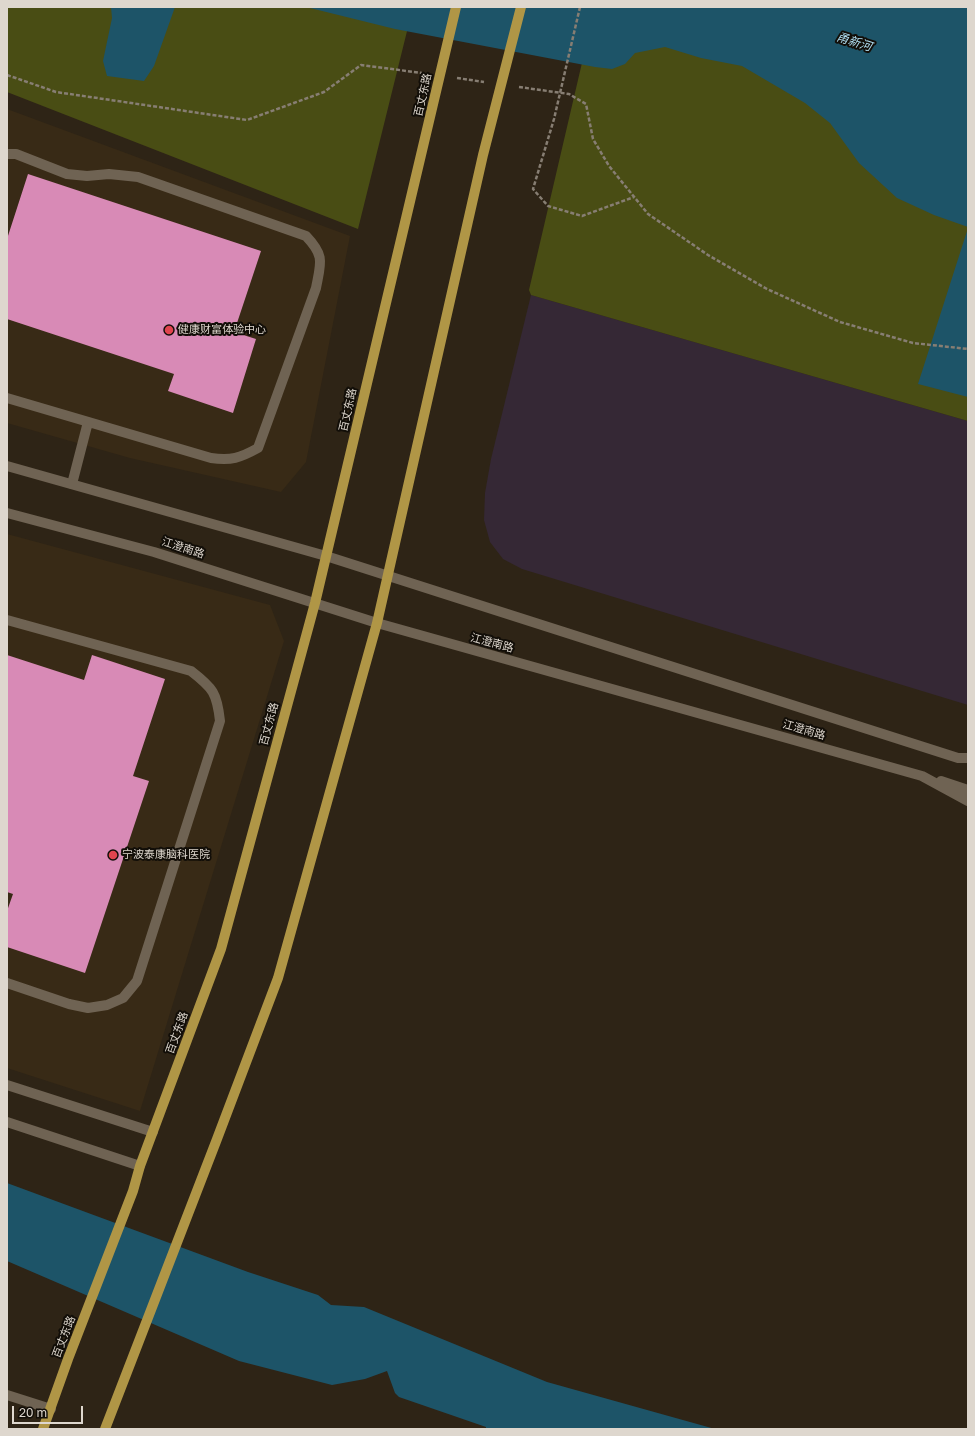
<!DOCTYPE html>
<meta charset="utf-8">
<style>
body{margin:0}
#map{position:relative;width:975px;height:1436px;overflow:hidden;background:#2e2416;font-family:"Golos Text",sans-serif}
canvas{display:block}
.frame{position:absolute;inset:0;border:8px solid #ded7ce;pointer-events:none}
.scale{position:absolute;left:12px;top:1406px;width:71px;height:18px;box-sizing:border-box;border:2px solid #ded7ce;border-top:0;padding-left:5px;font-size:12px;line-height:14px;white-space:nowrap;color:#ded7ce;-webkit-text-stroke:3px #120e08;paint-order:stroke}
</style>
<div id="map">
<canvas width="975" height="1436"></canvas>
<div class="frame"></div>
<div class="scale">20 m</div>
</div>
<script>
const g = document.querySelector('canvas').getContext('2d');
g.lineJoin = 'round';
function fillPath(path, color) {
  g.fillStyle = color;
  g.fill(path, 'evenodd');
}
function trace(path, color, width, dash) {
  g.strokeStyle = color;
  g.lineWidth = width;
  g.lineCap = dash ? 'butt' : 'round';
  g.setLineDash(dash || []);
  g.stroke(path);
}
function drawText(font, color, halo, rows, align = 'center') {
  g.font = font + ' "Golos Text","Noto Sans SC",sans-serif';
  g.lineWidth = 4;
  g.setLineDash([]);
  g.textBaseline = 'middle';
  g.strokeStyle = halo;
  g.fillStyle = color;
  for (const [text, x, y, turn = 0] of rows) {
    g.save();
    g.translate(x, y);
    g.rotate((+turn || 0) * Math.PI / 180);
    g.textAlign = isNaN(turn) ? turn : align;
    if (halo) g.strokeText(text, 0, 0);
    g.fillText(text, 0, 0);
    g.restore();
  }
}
const commercial = new Path2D(`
 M531,295L968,421V705L522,569L503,559L490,542L484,520L485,493L491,459Z`);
const built = new Path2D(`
 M7,109L350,236L306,462L281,492L130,458L7,423Z
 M7,534L270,605L284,641L140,1111L7,1068Z`);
const green = new Path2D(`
 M7,7H413L358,229L7,92Z
 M595,7H968V421L531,295L529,290Z`);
const water = new Path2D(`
 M111,7H175L154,66L144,81L107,76L103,61L112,18Z
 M306,7H968V227L934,215L897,198L859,163L830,123L805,103L742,66L701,58L665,47L635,53L625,64L612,69L595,67L395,29Z
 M968,228V397L918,384Z
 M7,1183L248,1272L318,1295L331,1305L364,1307L547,1382L715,1429H486V1427L399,1397L395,1393L387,1371L365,1379L332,1385L239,1361L7,1261Z`);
const building = new Path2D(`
 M28,174L261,251L234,332L256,339L233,413L168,391L174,374L7,319V239Z
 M7,655L84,680L92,655L165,679L133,776L149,781L85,973L7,947V911L13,894L7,892Z`);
const path = new Path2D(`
 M580,7L554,119L533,189L548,206L582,216L634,197
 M7,75L56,92L247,120L324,92L361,65L422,73
 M457,78L484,82
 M519,87L569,94L586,104L593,139L609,166L648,214L708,255L767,289L840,322L913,343L968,349`);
const service = new Path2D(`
 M7,154H16L67,174L87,176L109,174L138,177L306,236C325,256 321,262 316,288L258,448C240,458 231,461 211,458L7,398
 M72,484L88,422
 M7,620L191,671C213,688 217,693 220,721L137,981L123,998L107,1005L88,1008L69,1004L7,983`);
const minor = new Path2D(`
 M7,1085L153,1132
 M7,1122L140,1166`);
const tertiary = new Path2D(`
 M7,1395L51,1409`);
const secondary = new Path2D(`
 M7,466L326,556L958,758H968
 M7,513L154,552L377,623L922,776L968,801
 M941,781L968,790`);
const primary = new Path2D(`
 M43,1429L68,1359L133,1191L140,1166L221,949L315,603L456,7
 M105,1429L217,1139L278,978L377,623L483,155L521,7`);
const markers = [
 [169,330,5,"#e0444e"],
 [113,855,5,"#e0444e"]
];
const streetNames = [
 ["百丈东路",423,95,-77],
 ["百丈东路",348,410,-77],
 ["江澄南路",183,548,18],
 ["江澄南路",492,643,15],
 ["百丈东路",269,724,-75],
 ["江澄南路",804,730,16],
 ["百丈东路",177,1033,-70],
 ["百丈东路",64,1337,-69]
];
const poiNames = [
 ["健康财富体验中心",178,330],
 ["宁波泰康脑科医院",122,855]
];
const waterNames = [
 ["甬新河",854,42,17]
];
fillPath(commercial, '#352835');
fillPath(built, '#382a16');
fillPath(green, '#494d14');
fillPath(water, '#1d5468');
fillPath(building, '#d88ab6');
trace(path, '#877e73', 2.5, [4, 2]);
trace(service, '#6f6353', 10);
trace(minor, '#6f6353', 10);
trace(tertiary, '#6f6353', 10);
trace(secondary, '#6f6353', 10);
trace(primary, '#b09646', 10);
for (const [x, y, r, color] of markers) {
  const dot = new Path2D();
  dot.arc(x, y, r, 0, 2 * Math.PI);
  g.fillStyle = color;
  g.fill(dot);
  trace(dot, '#120e08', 1.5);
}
drawText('11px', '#ded7ce', '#120e08', streetNames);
drawText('11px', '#ded7ce', '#120e08', poiNames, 'left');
drawText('italic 12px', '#b0dff3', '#120e08', waterNames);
</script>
